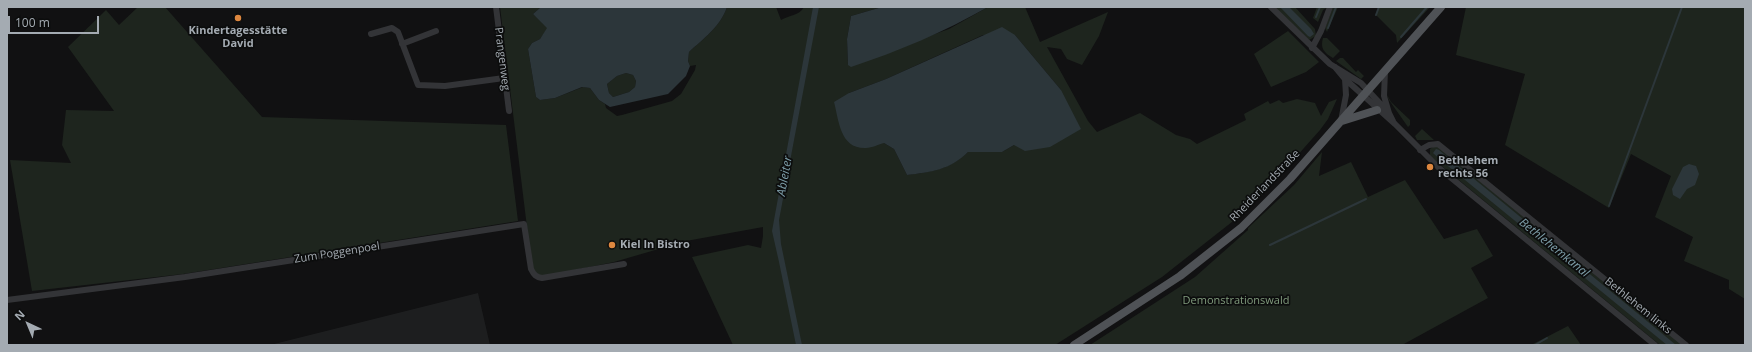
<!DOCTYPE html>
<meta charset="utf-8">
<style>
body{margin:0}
#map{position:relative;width:1752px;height:352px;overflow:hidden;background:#111112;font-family:"Open Sans",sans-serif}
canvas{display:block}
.frame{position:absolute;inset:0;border:8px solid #a4abb2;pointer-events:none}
.north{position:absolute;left:8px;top:304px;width:40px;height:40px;-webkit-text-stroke:3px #0c0d0d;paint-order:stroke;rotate:316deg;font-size:11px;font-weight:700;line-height:16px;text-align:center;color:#a4abb2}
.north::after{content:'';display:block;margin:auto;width:14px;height:18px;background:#a4abb2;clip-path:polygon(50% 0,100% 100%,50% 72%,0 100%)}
.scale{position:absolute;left:8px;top:16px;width:91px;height:18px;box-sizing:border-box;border:2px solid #a4abb2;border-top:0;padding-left:5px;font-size:12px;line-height:14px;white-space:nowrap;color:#a4abb2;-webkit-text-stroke:3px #0c0d0d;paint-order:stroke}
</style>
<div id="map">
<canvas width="1752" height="352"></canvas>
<div class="frame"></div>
<div class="north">N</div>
<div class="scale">100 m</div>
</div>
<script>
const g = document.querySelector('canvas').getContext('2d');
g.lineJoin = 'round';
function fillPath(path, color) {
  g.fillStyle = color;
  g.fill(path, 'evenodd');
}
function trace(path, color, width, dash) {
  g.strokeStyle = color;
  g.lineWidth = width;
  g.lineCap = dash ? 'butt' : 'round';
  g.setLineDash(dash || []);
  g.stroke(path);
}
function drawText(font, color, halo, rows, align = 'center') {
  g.font = font + ' "Open Sans",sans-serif';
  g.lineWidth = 3.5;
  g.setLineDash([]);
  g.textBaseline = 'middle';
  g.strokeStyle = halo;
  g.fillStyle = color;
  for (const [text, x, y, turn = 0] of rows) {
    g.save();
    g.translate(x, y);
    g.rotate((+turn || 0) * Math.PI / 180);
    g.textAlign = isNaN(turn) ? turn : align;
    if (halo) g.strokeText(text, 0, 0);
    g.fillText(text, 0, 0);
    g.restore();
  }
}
const built = new Path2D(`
 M478,293L490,345H270Z`);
const green = new Path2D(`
 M138,7H165L262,117L506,125L518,221L183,274L32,291L10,160L71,163L62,145L66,110L114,111L68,47L106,10L119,25Z
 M500,7H541L533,14L548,28L540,39L532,43L528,49L536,97L540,100L555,98L583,87L590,88L599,100L605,104L606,108L617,116L622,115L672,101L681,94L695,70L696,65L690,66L688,61L689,52C703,39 721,26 727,7H776L781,20C789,15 799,16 804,7H882L851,16L847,39L848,65L949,29L988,7H1025L1040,42L1108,12L1099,36L1082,65L1067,59L1061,49L1047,47L1088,121L1097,132L1140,113L1176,135L1190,139L1197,144L1246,120L1244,114L1268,101L1270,104L1279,100L1283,103L1297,99L1315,103L1321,116L1329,102L1337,99L1328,119L1320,130L1263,194L1237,218L1162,277L1055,345H733L692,257L748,245L761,248L763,236V227L686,241L614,262L541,277L532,268ZM983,35H1015L1061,90L1014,145L1002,152H968C950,169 931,172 907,175L894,149L884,143L849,93L886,79Z
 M1274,7H1295L1315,29L1316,36L1309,40L1307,38Z
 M1317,7H1328L1323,10L1318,22L1313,18Z
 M1333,7H1338L1327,32L1325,28Z
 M1378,7H1430L1397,43L1396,35L1376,15Z
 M1466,7H1745V299L1729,289V280L1684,261L1693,237L1655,217L1671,176L1631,154L1609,208L1505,145L1525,74L1456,55Z
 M1288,31L1319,62L1306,72L1271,87L1254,54Z
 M1323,38H1327L1340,51L1333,58C1324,53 1320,48 1323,38Z
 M1340,58H1343L1356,72L1358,70L1364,76L1361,79L1336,61Z
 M626,73L633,75L636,81L635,87L629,92L613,97L609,93L607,84L617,76Z
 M1386,93L1391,102L1410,120V125L1408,127L1389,100Z
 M1422,129L1434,140H1417L1415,136Z
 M1434,146L1438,147L1683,345H1660L1438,163L1430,156V149Z
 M1322,152L1319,176L1351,162L1368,197L1405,180L1444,239L1477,229L1493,256L1471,268L1488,298L1402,345H1090L1195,277L1248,230V228L1294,185Z
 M1568,326L1581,345H1531Z`);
const water = new Path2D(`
 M541,7H727C721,26 703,39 689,52L688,61L690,66L686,76L668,94L610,107L599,100L590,88L582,87L555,98L540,100L536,97L528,49L532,43L540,39L547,28L533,14ZM626,73L633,75L636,81L635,87L629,92L613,97L609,93L607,84L617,76Z
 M813,7H819L779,220L781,244L802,345H796L779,262L772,231Z
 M882,7H988C944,32 899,51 851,67L848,65L847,39L851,16Z
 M1280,7H1289L1311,29L1314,34L1310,37L1308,36Z
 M1002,27L1015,35L1061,90L1081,129L1050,147L1025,151L1014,145L1002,152H968C950,170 931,172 907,175L894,149L884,143C879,144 872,148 866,148C840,149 839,121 834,102L849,93L886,79Z
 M1436,149L1439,150L1676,345H1667L1443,162L1433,153Z
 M1689,164L1696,166L1699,174L1695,185L1687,189L1680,199L1673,195L1672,189L1683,167Z`);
const stream = new Path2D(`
 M1376,15L1379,7
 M1316,17L1320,7
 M1328,28L1336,7
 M1401,37L1427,7
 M1609,206L1682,7
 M1270,245L1366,199
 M1535,345L1547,338`);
const minor = new Path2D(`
 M496,7L509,111
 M1271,7L1330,64L1361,83L1389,113L1393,121
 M371,34L392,28L398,32L418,85L445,86L504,78
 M402,44L436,31
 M1312,48L1321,31L1330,7
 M1335,67L1345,79L1395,124L1439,168L1655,345
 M1385,71L1384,96L1389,113
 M1341,121L1346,95L1345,79
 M1420,150L1429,145L1438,144L1686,345
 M7,300L185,277L524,224L531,269C534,275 536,277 542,278L624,264`);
const major = new Path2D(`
 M1342,121L1377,110
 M1074,345L1180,276L1241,228L1290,179L1441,7`);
const markers = [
 [238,18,4,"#dd873f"],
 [1430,167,4,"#dd873f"],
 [612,245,4,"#dd873f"]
];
const poiNames = [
 ["Kindertagesstätte",238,31,"center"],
 ["David",238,44,"center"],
 ["Bethlehem",1438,161],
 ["rechts 56",1438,174],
 ["Kiel In Bistro",620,245]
];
const streetNames = [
 ["Prangenweg",502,59,83],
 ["Rheiderlandstraße",1265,186,-46],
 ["Zum Poggenpoel",337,253,-9],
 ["Bethlehem links",1638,306,39]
];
const parkNames = [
 ["Demonstrationswald",1236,301]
];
const waterNames = [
 ["Ableiter",785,176,-80],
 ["Bethlehemkanal",1554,248,39]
];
fillPath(built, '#1d1e1f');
fillPath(green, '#1e251e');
fillPath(water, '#2c363a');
trace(stream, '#2c363a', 2);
trace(minor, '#333437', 6);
trace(major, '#4f5256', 8);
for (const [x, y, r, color] of markers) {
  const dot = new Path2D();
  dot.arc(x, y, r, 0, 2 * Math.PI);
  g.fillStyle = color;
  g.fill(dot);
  trace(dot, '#0c0d0d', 1.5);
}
drawText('bold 11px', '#a4abb2', '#0c0d0d', poiNames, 'left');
drawText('11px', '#a4abb2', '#0c0d0d', streetNames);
drawText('11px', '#819b7d', '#0c0d0d', parkNames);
drawText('italic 12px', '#7e9ea9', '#0c0d0d', waterNames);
</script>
